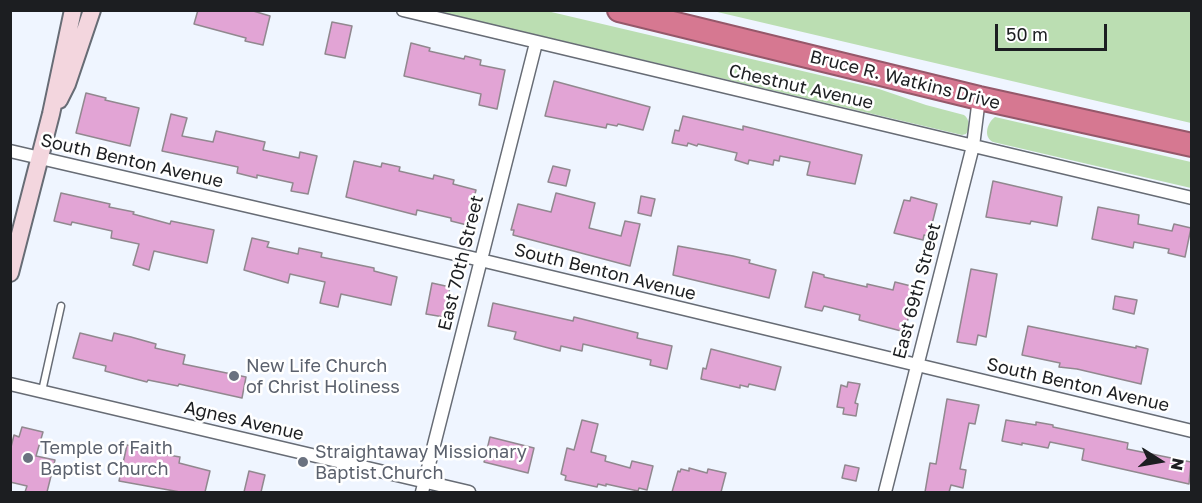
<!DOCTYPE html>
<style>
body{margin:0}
#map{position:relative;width:1202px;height:503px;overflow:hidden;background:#eff5ff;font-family:"Golos Text",sans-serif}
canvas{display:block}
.frame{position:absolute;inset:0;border:12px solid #1c1e21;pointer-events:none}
.north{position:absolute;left:1130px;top:431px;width:60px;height:60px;-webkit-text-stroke:4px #fff;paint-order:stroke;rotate:101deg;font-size:16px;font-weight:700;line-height:24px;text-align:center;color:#1c1e21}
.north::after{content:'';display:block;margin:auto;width:21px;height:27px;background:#1c1e21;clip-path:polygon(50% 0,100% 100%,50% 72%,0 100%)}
.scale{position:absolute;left:995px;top:24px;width:112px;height:27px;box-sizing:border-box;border:3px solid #1c1e21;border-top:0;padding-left:8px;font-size:18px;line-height:21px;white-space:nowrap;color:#1c1e21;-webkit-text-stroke:4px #fff;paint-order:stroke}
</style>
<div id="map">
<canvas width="1202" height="503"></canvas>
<div class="frame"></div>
<div class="north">N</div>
<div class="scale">50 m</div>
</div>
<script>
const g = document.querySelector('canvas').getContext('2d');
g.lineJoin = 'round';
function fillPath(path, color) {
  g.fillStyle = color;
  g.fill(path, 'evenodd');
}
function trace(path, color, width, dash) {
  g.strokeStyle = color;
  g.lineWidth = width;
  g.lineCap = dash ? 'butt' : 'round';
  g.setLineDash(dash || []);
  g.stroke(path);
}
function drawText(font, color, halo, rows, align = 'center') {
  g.font = font + ' "Golos Text",sans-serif';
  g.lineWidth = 5;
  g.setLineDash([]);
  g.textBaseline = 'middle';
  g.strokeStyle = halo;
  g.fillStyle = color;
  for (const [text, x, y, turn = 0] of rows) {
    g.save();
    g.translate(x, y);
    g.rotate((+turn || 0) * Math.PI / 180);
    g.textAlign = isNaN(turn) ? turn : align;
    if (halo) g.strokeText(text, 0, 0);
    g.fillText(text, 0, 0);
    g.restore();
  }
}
const green = new Path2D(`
 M436,11H547L879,89L926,105L964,115C970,119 970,129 966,134L962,135Z
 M713,11H1191V123Z
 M995,117L1191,162V188L993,142C983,137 987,123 995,117Z`);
const building = new Path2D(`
 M198,10H250L270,16L263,45L245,41L246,38L194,24Z
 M332,22L352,26L345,58L325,54Z
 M411,43L430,48L429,51L464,59L465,56L481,60L480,65L505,70L497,109L479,105L481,94L404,76Z
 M554,81L650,107L643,130L618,124L617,126L607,124L606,128L545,116Z
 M86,93L106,98L105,100L139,108L130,146L76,133Z
 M171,114L187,118L182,136L213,142L216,131L265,142L263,150L299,158L300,152L317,156L308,194L291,191L293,183L257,175V178L237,173L238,167L162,151Z
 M683,116L743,130V126L862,155L855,184L807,175L810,162L780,156L779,161L774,160L773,165L749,160L748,164L735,160L737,153L698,144L697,146L688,143L687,146L672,143L675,130L679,131Z
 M354,161L381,167L382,163L400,167L399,171L433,179L434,175L454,180L453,184L476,190L467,225L451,221V218L417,210L416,215L346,197Z
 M553,166L570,170L566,186L548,182Z
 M993,181L1062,197L1057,226L1031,221L1030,224L986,217Z
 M61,193L110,204L109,207L134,212L133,214L170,224L171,221L214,230L207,263L154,251L149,270L133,265L139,244L111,238L112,231L72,222L71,225L54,221Z
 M556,193L595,203L589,228L621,236L625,221L640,224L630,266L513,235L514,230H511L518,204L551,212Z
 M641,196L655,199L651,216L638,213Z
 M911,197L937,204L929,236L924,235L923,240L894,233L904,200L910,201Z
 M1098,207L1139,215L1138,224L1172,231L1174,224L1191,228L1185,257L1168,253L1169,249L1134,242L1133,248L1092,239Z
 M252,238L269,242L267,247L298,254L299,248L322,253L321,257L374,268V271L397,277L391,305L341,294L338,307L320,303L325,282L290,274L288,283L244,270Z
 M678,246L733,256L750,260L749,263L776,270L769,298L673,275Z
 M971,269L997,274L986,337L978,335L976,345L957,342Z
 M813,272L824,275V277L867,287V284L893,290L895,282L915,287L905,332L859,320L860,315L824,306L822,311L805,307Z
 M432,283L450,287L444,317L426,314Z
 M1115,296L1137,300L1134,314L1113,309Z
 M493,303L573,321L574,317L638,333L637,338L672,346L667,369L650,365L651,360L583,344L582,351L561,346L560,351L514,339L516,332L488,326Z
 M1028,326L1136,348V346L1148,349L1141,384L1077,369L1059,367L1060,363L1022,355Z
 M80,333L112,341L114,333L131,337L156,344L155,348L185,355L183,364L246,377L242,398L179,384L178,386L148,380L147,382L105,371L106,366L73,358Z
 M711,349L781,367L775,390L749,384L748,387L740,385V388L701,379L703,368L706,369Z
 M848,382L860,384L855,403L858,404L856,416L843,414L844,408L837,407L841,385L847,387Z
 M947,399L979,405L975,424L969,423L960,469L966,470L963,488L951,485L949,492H925L930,463L936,464Z
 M582,420L598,424L591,452L606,456L605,461L630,468L632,461L653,466L647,490L639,488L638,491L606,484V486L598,484L597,487L565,480L566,476L561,474L567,448L574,450Z
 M1006,420L1036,425V422L1053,425V427L1128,443L1127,449L1191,462L1189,484L1082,460L1084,449L1050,442L1048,448L1022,443V445L1002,441Z
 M22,427L43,432L36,456L55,460L47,492H25L27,486L10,482V451L14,435L19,437Z
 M490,437L534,448L528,473L484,462Z
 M127,445L146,449L145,451L180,457L179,463L210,471L205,492H180L119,481Z
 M845,465L859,468L856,481L842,478Z
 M689,468L707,473L708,469L726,473L721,492H672L678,471L680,472L681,469L689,471Z
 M249,471L265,475L261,492H244Z`);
const lane = new Path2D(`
 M42,391L61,306`);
const street = new Path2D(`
 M403,10L1192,198
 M10,151L468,257L1192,431
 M10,384L469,492
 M422,492L536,43
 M885,492L973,146L979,98`);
const secondary = new Path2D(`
 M59,100L67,84L92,10
 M10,273L51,114L73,10`);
const highway = new Path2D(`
 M619,10L979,98L1192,145`);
const markers = [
 [234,376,6,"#6b7280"],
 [28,458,6,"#6b7280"],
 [303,462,6,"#6b7280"]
];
const streetNames = [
 ["Bruce R. Watkins Drive",905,80,14],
 ["Chestnut Avenue",801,87,13],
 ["South Benton Avenue",132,161,13],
 ["East 70th Street",461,263,-76],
 ["South Benton Avenue",605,272,14],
 ["East 69th Street",917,291,-75],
 ["South Benton Avenue",1078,385,13],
 ["Agnes Avenue",244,421,13]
];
const worshipNames = [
 ["New Life Church",246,366],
 ["of Christ Holiness",246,387],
 ["Temple of Faith",40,448],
 ["Baptist Church",40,469],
 ["Straightaway Missionary",315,452],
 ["Baptist Church",315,473]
];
fillPath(green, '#bbdeb2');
fillPath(building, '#e2a4d5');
trace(building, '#91888f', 1.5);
trace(lane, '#676c75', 9);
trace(street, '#676c75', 15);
trace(secondary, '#676c75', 20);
trace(highway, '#95586a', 26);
trace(lane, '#fff', 6);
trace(street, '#fff', 12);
trace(secondary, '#f3d6de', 16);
trace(highway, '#d67891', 22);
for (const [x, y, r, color] of markers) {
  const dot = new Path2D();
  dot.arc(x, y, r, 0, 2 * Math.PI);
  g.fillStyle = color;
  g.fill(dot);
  trace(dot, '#fff', 2);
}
drawText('18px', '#1c1e21', '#fff', streetNames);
drawText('18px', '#5b616d', '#fff', worshipNames, 'left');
</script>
